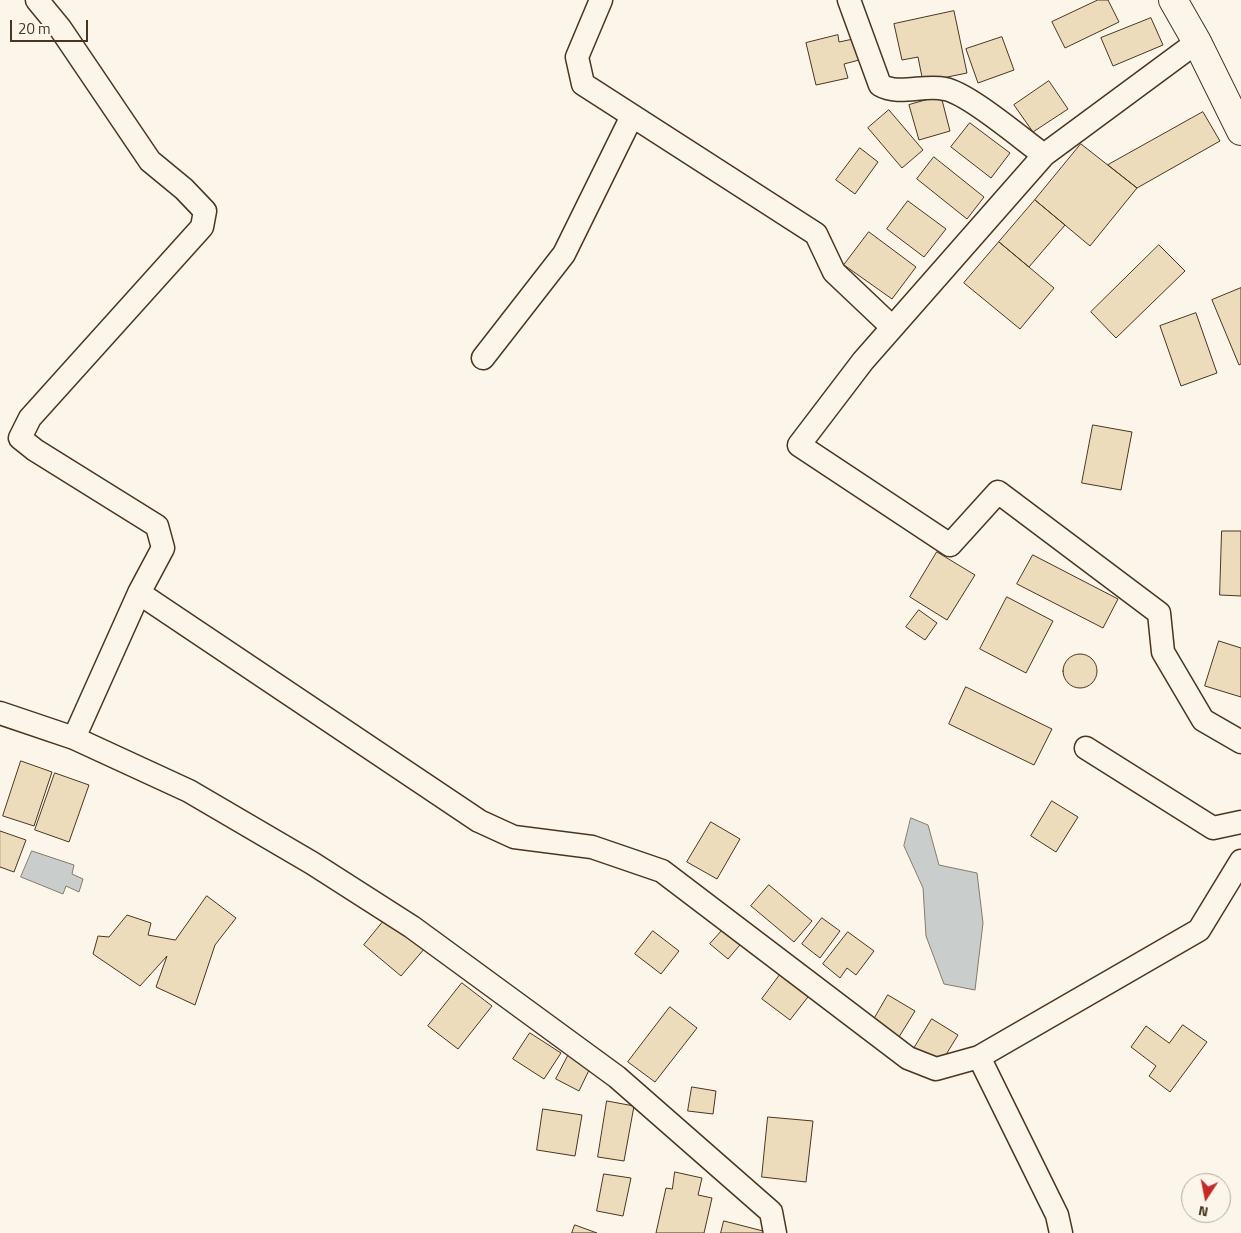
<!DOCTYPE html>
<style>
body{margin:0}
#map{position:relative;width:1241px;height:1233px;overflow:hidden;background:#fbf6e9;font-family:"Titillium Web",sans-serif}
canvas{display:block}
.north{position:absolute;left:1181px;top:1173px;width:50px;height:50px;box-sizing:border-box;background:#fbf6e9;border:1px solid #b4a999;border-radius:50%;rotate:191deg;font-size:14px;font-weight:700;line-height:20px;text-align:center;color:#4a3520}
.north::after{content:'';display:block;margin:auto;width:18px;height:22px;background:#c62828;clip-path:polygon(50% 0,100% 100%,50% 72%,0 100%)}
.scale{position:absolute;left:10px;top:20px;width:78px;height:22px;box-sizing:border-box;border:2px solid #4a3520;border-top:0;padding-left:6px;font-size:15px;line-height:18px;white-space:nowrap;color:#4a3520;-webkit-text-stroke:4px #fbf6e9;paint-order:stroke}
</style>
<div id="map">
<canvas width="1241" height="1233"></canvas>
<div class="north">N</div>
<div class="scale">20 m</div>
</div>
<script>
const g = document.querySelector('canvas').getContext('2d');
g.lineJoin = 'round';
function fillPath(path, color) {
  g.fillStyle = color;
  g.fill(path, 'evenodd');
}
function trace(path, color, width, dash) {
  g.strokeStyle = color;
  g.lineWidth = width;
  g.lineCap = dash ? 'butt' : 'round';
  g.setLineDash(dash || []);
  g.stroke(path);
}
const water = new Path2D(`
 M911,818L928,825L939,865L977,873L983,923L975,990L944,984L926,936L923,888L904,846Z
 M32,851L74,865L72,874L83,879L79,892L66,886L63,894L21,877Z`);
const building = new Path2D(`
 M1098,0H1108L1119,22L1065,48L1052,22Z
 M954,11L967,73L923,82L918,57L902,60L894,24Z
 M1151,18L1163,45L1113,66L1101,38Z
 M838,35L839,42L858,38L863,59L844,64L848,78L816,85L806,43Z
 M1002,37L1014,70L978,83L966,49Z
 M1049,81L1068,109L1033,132L1014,105Z
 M941,96L950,131L919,140L909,105Z
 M889,110L923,150L902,168L868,128Z
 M1203,112L1220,141L1137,188L1108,165Z
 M970,123L1010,153L991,178L951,147Z
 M1081,144L1137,188L1090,246L1035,200Z
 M860,148L878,162L855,194L836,180Z
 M934,157L984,197L967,219L917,179Z
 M1035,200L1065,225L1029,267L999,242Z
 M908,201L946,229L924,257L887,229Z
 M869,232L916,267L892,299L844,265Z
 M999,242L1054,288L1020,329L964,283Z
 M1159,245L1185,271L1116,338L1091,312Z
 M1241,288V364L1239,365L1212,300Z
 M1196,313L1217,373L1181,386L1160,326Z
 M1093,425L1132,432L1121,490L1082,483Z
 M1222,531H1241V596L1220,595Z
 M937,552L975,575L947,620L910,597Z
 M1033,555L1118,599L1103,628L1017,584Z
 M1007,597L1053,621L1026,673L980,649Z
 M919,610L937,623L925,640L906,627Z
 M1219,641L1241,648V697L1205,686Z
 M1063 671a17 17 0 1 1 34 0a17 17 0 1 1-34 0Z
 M966,687L1052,729L1034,765L949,724Z
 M21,761L52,772L34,826L3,816Z
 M55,773L89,785L69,842L35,830Z
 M1052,801L1078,817L1056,852L1031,836Z
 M711,822L740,839L717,879L687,862Z
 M0,831L26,840L14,872L0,867Z
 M769,885L812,921L794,942L751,906Z
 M207,896L236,918L215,945L195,1005L156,987L167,956L140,986L93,954L98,936L109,937L127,915L151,923L148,935L175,940Z
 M387,917L425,948L401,976L364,945Z
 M822,918L840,931L820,958L802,944Z
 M728,924L745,939L728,959L710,944Z
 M653,931L679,951L661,974L635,954Z
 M848,932L874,951L856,975L847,968L840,978L823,964Z
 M782,972L811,993L790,1020L762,999Z
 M462,983L492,1006L458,1049L428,1026Z
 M888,995L915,1011L899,1037L873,1021Z
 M670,1007L697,1028L655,1082L628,1062Z
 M932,1019L958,1035L939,1066L913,1050Z
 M1183,1025L1207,1042L1170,1092L1149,1076L1156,1066L1131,1047L1146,1026L1169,1043Z
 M530,1033L561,1053L544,1079L513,1059Z
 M570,1052L592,1064L579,1091L556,1079Z
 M692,1087L716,1091L713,1114L688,1111Z
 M607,1101L634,1106L624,1161L598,1157Z
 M543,1109L582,1115L575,1156L537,1150Z
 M768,1117L813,1121L806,1182L762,1177Z
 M675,1172L702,1178L698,1195L712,1198L704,1233H656L666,1188L672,1189Z
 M604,1174L631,1178L623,1216L597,1211Z
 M724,1221L767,1232V1233H721Z
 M575,1225L597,1233H572Z`);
const minor = new Path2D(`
 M37,0L60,28L150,161L184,189L205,211L202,227L30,418L20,438L35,450L157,526L163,548L139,593L74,738
 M601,0L577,57L583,84L816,234L834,272L892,327
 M849,0L880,85C899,96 924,84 945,89C968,93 1023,140 1044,155
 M1197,42L1044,155L863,361L799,445L950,545L998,492L1159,613L1163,652L1203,720L1241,742
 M483,358L564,254L632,116
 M139,593L479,821L514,837L592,847L662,871L908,1058L936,1069L979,1057L1057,1215L1061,1233
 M0,713L74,738L189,791L312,863L412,927L617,1077L771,1212L775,1233
 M1086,748L1213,828L1241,822
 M979,1057L1199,930L1241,861`);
const trunk = new Path2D(`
 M1173,0L1197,42L1241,131`);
fillPath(water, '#c9cecd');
trace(water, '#887966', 1);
fillPath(building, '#ecdcbc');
trace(building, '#4a3520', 1);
trace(minor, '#4a3520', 25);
trace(trunk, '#4a3520', 30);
trace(minor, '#fbf6e9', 22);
trace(trunk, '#fbf6e9', 28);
</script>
